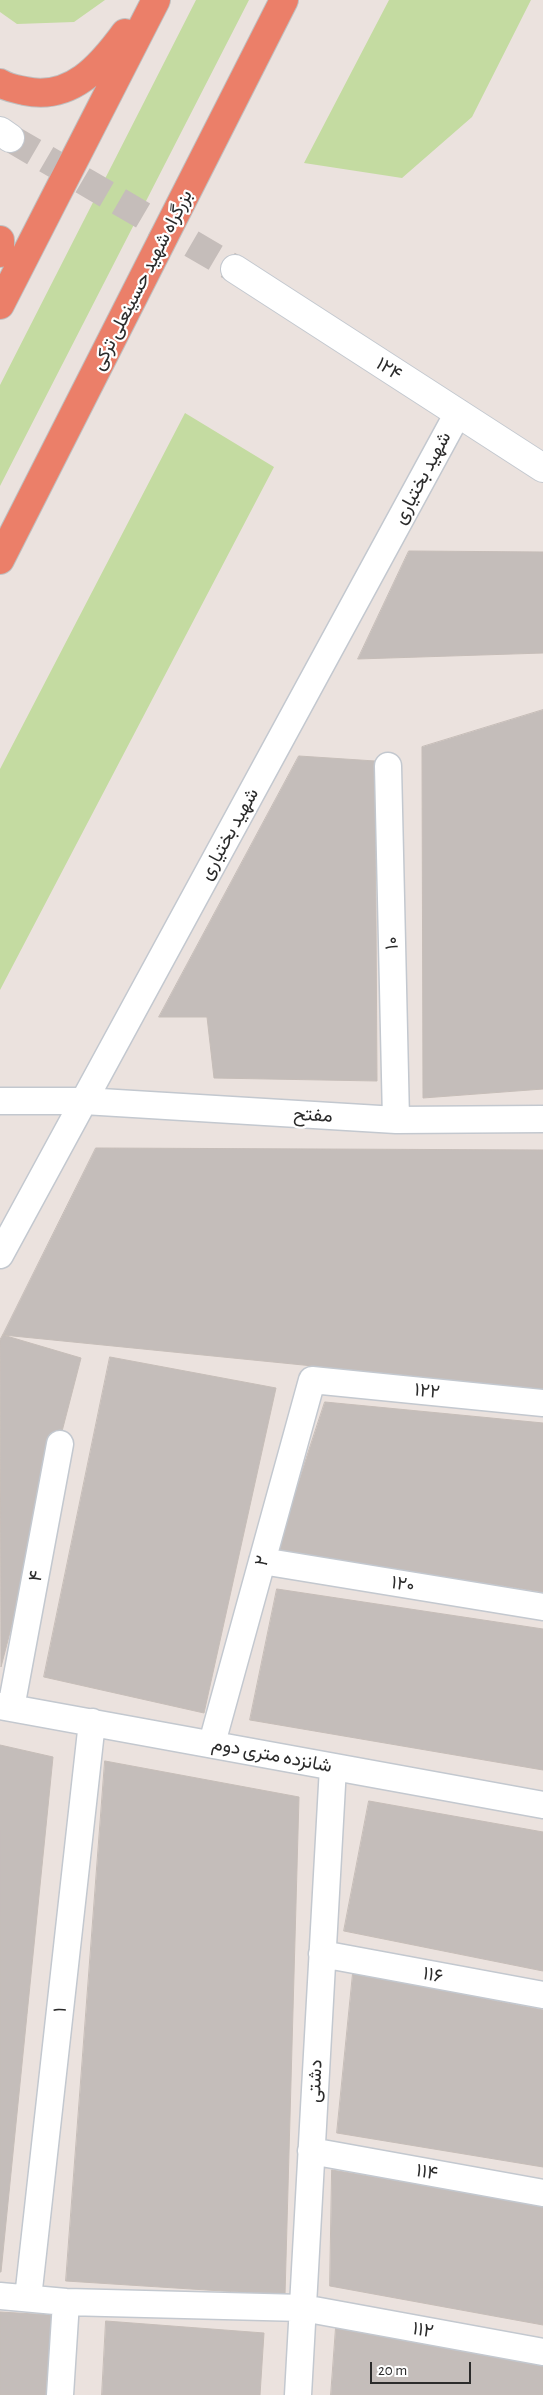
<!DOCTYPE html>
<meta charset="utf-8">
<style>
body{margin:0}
#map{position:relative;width:543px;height:2395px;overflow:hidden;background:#ebe2de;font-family:"Alegreya Sans",sans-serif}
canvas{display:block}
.scale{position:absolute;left:370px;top:2362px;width:101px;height:22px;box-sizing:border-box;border:2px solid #2b2b2b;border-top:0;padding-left:6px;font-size:15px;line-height:18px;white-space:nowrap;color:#2b2b2b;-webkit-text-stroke:4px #fff;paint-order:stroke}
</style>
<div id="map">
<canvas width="543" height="2395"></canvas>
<div class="scale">20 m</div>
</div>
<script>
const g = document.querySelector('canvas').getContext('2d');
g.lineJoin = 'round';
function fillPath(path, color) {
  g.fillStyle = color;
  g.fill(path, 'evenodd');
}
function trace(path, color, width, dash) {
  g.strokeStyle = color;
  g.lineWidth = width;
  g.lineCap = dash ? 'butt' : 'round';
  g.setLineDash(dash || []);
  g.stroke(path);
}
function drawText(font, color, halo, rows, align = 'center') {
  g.font = font + ' "Alegreya Sans",Vazirmatn,sans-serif';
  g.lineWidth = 4.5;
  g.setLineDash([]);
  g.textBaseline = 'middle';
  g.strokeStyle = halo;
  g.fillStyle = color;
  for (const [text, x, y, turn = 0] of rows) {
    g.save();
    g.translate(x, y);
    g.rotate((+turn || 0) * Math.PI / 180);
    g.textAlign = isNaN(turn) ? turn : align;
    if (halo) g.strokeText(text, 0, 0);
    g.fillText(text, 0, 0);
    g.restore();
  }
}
const green = new Path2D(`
 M0,0H105L74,22L17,24L0,12Z
 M196,0H249L0,486V385Z
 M389,0H531L472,117L402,178L304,163Z
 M185,413L274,467L0,990V769Z`);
const building = new Path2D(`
 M409,551L543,552V653L358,659Z
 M543,710V1089L423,1098L422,747Z
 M299,756L375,761L377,1081L214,1078L207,1017H159Z
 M96,1148L543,1150V1389L3,1335Z
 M3,1335L81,1358L1,1667L0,1340Z
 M110,1357L276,1388L204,1713L44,1677Z
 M325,1402L543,1423V1592L276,1551Z
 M277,1589L543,1629V1770L250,1720Z
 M0,1745L53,1757L1,2272H0Z
 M105,1761L299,1797L285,2295L66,2281Z
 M369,1801L543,1832V1971L344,1931Z
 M353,1973L543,2010V2167L337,2133Z
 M332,2170L543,2205V2325L330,2286Z
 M0,2312L52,2315L46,2395H0Z
 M106,2321L264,2333L260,2395H102Z
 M336,2327L543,2362V2395H331Z`);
const secondaryTunnel = new Path2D(`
 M10,138L235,269`);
const street = new Path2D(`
 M388,766L396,1120
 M0,1101H84L396,1120L543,1119
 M0,1255L458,413
 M262,1561L543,1607
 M0,1706L543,1805
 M11,1708L60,1444
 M212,1743L312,1380L543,1403
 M322,1954L543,1995
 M311,2151L543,2193
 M0,2296L66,2302L303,2308L543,2352
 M28,2298L92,1722
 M60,2395L66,2302
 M298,2395L333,1767`);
const secondary = new Path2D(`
 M0,131L10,138
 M235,269L543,468`);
const highway = new Path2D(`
 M0,83C8,88 16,89 25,91C71,101 101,66 125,33
 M0,240V253
 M0,305L156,0
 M0,560L284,0`);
const streetNames = [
 ["بزرگراه شهید حسینعلی ترکی",142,280,-63],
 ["۱۲۴",389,369,33],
 ["شهید بختیاری",422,478,-62],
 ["شهید بختیاری",229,834,-61],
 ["۱۰",392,943,-91],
 ["مفتح",313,1115,3],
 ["۱۲۲",427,1391,6],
 ["۲",262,1561,-75],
 ["۴",36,1576,-79],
 ["۱۲۰",403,1584,9],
 ["شانزده متری دوم",272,1755,11],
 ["۱۱۶",433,1975,11],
 ["۱",60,2010,-84],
 ["دشتی",315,2081,-87],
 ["۱۱۴",427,2172,10],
 ["۱۱۲",423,2330,10]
];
fillPath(green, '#c4dba1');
fillPath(building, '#c4bdba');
trace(building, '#c6bdb8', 1);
trace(secondaryTunnel, '#c5bdba', 28, [28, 14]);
trace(street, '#c3c8cf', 29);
trace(secondary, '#c3c8cf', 30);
trace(highway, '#bfbfbf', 30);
trace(street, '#fff', 26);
trace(secondary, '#fff', 28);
trace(highway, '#eb7f69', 28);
drawText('19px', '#2b2b2b', '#fff', streetNames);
</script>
